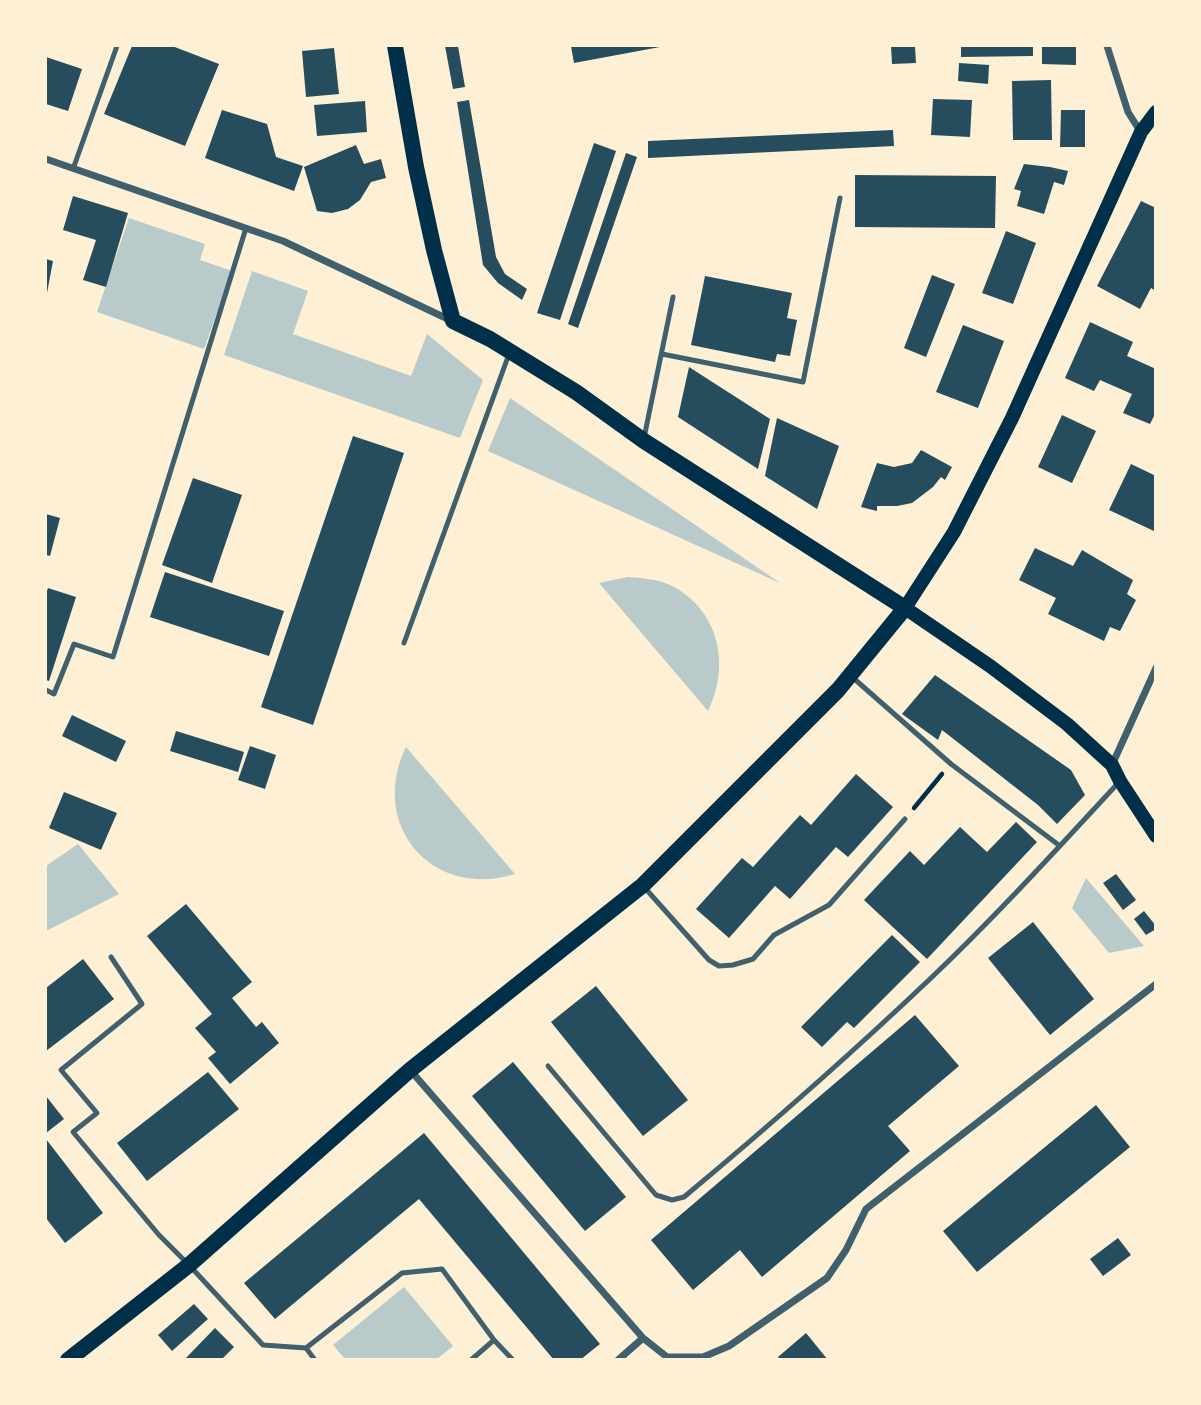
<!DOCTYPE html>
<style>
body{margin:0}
#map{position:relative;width:1201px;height:1405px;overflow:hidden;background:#fdf0d5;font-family:Manrope,sans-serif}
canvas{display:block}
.frame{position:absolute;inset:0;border:47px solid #fdf0d5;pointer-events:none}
</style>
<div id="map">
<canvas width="1201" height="1405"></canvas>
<div class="frame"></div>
</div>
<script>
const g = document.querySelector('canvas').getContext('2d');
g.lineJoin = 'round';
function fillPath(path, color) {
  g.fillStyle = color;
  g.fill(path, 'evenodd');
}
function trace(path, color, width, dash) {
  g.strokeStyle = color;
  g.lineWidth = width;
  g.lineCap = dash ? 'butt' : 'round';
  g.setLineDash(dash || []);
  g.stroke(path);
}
const green = new Path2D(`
 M129,218L205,244L200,260L232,271L204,349L97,312Z
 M252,271L308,291L293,334L411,376L427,334L483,380L460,438L224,355Z
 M510,398L780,583L488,451Z
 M628,577C642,578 657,579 670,585C719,609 731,665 708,711L599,583Z
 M406,747L515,874C432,900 368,825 406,747Z
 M78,844L119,894L46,931V866Z
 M1086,878L1144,946L1109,953L1072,908Z
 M404,1287L453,1346L437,1359H345L333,1345Z`);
const building = new Path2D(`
 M132,46H172L219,64L185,146L104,114Z
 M445,46H458L465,87L453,89Z
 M571,46H660V47L574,63Z
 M891,46H915L916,63L892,64Z
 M961,46H1033V56L961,57Z
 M1042,46H1076V65L1042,64Z
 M334,48L339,94L306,97L302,51Z
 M46,57L82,69L68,111L46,104Z
 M959,63L989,65L988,84L958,81Z
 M1051,80L1052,140H1013L1012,81Z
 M933,99L972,100L970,137L931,135Z
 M469,100L496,257L505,274L527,289L522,300L498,283L483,265L457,102Z
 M365,101L367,132L317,136L314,105Z
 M222,110L267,124L276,157L303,166L294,191L205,158Z
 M1061,110H1085V147H1060Z
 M893,130L894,146L648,158V141Z
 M594,143L616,151L560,320L537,313Z
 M356,145L364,164L381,159L386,178L371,182L360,200L348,209L332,213L317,211L304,167Z
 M626,153L637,157L578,328L568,324Z
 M1024,164L1050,167L1068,171L1064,185L1054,182L1044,214L1017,206L1021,191L1014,189Z
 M855,175L996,176L995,228L855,227Z
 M73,196L128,213L106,287L83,280L96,240L63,230Z
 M1141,201L1156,208V291L1151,288L1140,309L1097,286Z
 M1006,231L1036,243L1013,304L982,293Z
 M46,259L53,261L47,293H46Z
 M932,275L955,284L926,357L904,348Z
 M705,276L792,293L787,318L797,320L790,356L777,354L775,362L691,345Z
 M1090,322L1133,342L1127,356L1156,369V412L1150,424L1123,413L1132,394L1100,380L1094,391L1065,378Z
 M963,325L1004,341L978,408L936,392Z
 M689,367L770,419L758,469L678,417Z
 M1062,415L1096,431L1072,483L1038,467Z
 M777,418L839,446L817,509L765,476Z
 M353,436L404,453L313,725L261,707Z
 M921,450L952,467L945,480L941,477L933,487L912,503L897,506H877V511L861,507L877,463L894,467L912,463Z
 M1131,464L1156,476V532L1109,510Z
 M193,478L242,495L212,583L162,565Z
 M46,514L60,518L50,556L46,555Z
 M1035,548L1073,566L1082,550L1133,580L1127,594L1136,600L1120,631L1110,627L1104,641L1048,614L1056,598L1019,580Z
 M165,572L284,611L269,656L150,617Z
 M48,588L76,597L49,681L46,680V594Z
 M935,675L1071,770L1085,795L1057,824L1038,805L942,730L938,740L902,714Z
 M72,715L126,741L116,762L62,736Z
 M176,731L244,752L238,772L170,751Z
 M250,746L276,755L265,789L238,780Z
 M856,774L893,807L848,857L836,847L790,899L775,886L729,938L696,909L742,858L753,867L800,815L811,825Z
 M64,792L117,813L101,850L49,828Z
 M1016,822L1037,842L927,959L864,900L910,851L924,865L960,827L987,852Z
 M1116,874L1136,900L1123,910L1103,883Z
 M186,904L252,982L232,998L256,1027L262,1022L279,1043L230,1084L208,1058L216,1052L195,1028L212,1014L147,936Z
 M1144,911L1156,926V929L1146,935L1134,919Z
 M1033,922L1094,999L1050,1035L988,958Z
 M892,935L920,962L854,1028L847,1022L822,1047L801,1027Z
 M83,959L114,999L46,1051V988Z
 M596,986L688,1100L643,1136L551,1022Z
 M915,1015L959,1066L888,1126L910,1151L762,1277L740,1250L693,1290L651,1240Z
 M513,1062L626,1197L585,1231L472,1096Z
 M208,1072L239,1109L147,1181L117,1143Z
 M46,1096L64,1119L46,1133Z
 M1096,1105L1130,1147L977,1272L943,1231Z
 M424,1133L600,1344L580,1360H554L419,1199L275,1319L244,1283Z
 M46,1139L103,1213L65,1243L46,1218Z
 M1118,1238L1131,1255L1103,1276L1090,1259Z
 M194,1304L208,1319L172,1351L158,1335Z
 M215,1328L234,1347L221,1360H184Z
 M806,1333L828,1360H780L778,1357Z`);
const path = new Path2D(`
 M914,808L942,774`);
const service = new Path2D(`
 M73,169L117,46
 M662,354L803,382L840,198
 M644,438L673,297
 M404,643L509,354
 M851,676L951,764L1060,846
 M46,690L54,694L74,644L113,657L246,228
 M645,888L709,960L719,966L733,965L753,959L774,935L829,905L905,819
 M111,957L142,1004L61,1070L97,1113L73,1132L159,1235L189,1265L263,1345L306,1348
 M548,1066L656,1195L672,1200L684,1197C768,1127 851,1054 931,978C997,915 1058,848 1120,781
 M315,1360L306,1348L402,1273L442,1269L494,1340L513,1360
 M471,1360L494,1340`);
const minor = new Path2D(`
 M1107,46L1128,112L1140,131
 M46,159L283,241L452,321
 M1112,765L1156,668
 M411,1071L643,1338L667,1357H703L729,1346L827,1278L846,1250L866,1209L1156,984
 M618,1360L643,1338`);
const secondary = new Path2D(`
 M1156,112L1141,132L1012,418L954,532L905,608L990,666L1067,724L1112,765L1120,781L1156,836`);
const primary = new Path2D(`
 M68,1360L189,1265L410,1070L643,885L838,690L905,608L644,441L576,392L490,339L453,321L434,250L416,167L395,46`);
fillPath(green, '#b9caca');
fillPath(building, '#264d5e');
trace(path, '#003049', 4.5);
trace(service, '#3f606c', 5);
trace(minor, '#3f606c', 7);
trace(secondary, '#003049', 14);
trace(primary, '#003049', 16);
</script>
